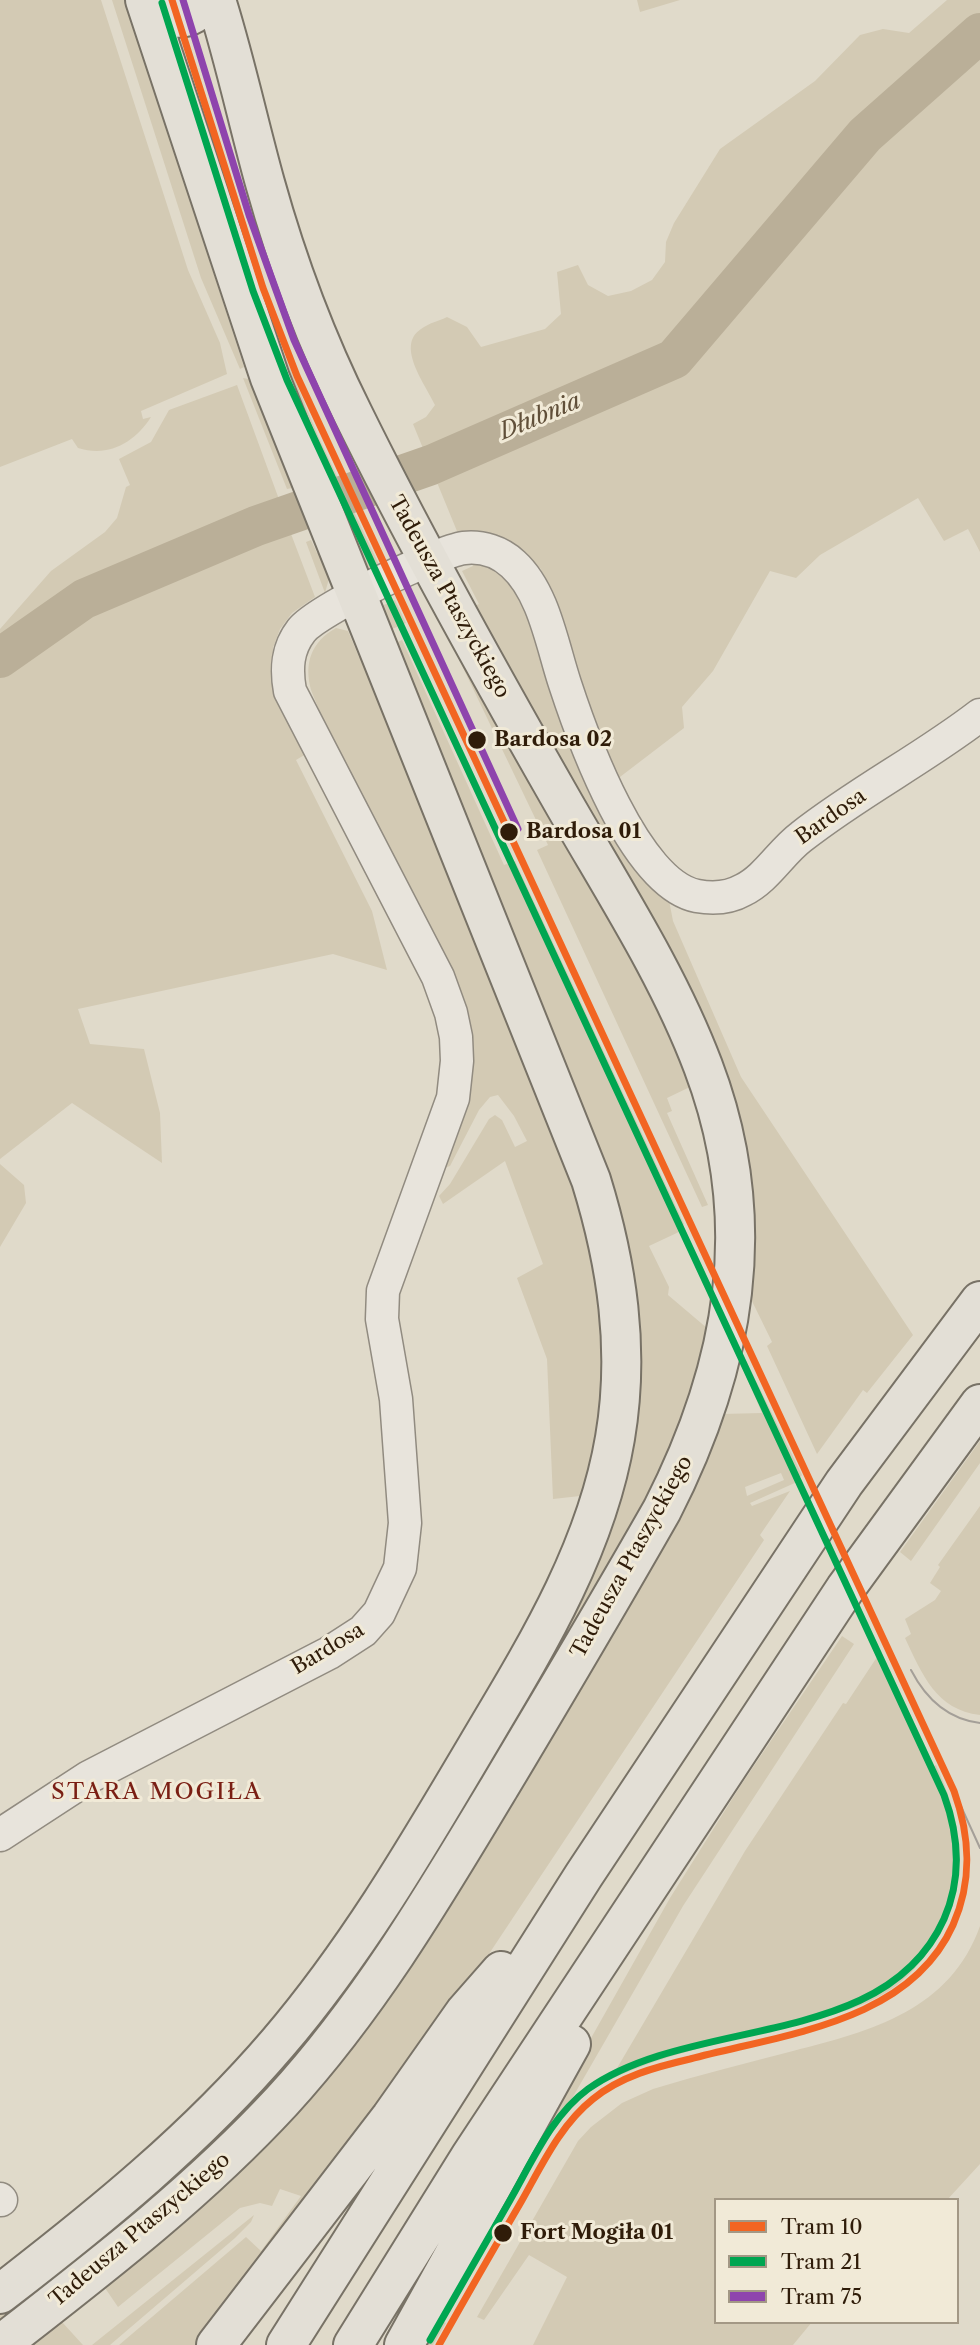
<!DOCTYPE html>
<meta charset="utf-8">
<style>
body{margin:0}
#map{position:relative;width:980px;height:2345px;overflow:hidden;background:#e0daca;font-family:"Libre Caslon Text",serif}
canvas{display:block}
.legend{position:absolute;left:714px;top:2198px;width:245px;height:126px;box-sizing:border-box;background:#f1ead7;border:2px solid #a39885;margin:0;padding:9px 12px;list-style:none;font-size:21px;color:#2f1c09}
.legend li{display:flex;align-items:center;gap:14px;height:35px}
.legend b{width:35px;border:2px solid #a39885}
</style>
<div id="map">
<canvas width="980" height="2345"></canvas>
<ul class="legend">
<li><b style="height:9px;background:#f26522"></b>Tram 10</li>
<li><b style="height:9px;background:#00a651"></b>Tram 21</li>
<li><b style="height:9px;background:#8e44ad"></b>Tram 75</li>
</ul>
</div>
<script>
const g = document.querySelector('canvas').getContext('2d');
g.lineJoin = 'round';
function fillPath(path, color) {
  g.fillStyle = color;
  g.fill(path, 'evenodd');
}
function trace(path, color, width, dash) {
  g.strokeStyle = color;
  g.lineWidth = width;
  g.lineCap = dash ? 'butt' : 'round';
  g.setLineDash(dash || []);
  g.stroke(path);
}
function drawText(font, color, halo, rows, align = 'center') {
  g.font = font + ' "Libre Caslon Text",serif';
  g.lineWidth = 6;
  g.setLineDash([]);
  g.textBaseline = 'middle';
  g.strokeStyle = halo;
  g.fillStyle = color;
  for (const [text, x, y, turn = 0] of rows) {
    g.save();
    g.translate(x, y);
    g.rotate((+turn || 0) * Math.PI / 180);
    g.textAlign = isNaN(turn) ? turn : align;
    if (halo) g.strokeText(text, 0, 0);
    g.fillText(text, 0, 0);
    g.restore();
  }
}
const green = new Path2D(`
 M0,0H101L188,270L220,343L227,374L141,411L143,419L151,417C135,442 109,458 78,448L72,439L0,467Z
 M112,0H125L244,367L240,369L201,278Z
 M637,0H680L640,12Z
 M947,0H980V552L968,529L944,541L918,498L820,555L796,578L770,571L713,671L682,707L684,728L616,780L541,569L507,539L459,536L413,424L426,417L435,405C426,385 395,346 421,329C429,323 439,321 447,317L467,327L481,347L545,329L561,314L557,272L578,265L588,285L608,296L631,291L652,280L665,262L666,242L674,223L720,149L815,81L860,35L883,29L909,33Z
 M178,34L265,308L319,438L384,575L365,568L279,367L172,35Z
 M243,378L249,379L292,488L287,489Z
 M237,385L280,502C268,506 244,530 239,543L288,526L315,597L292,613L280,629L273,648L275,699L306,754L296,760L372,911L387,970L333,954L78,1009L90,1044L144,1049L160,1113L162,1163L72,1103L0,1159V629L51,571L105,532L117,518L126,487L130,485L119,459L151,442L169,410Z
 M311,540L317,553L325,550L330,575L325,593L306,542Z
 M474,558L512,576L668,895L673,921L741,1077L913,1335L867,1393L863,1390L817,1454L767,1346L772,1342L750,1297L747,1194L468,609L479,604L462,571L473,566Z
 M395,600L406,623L383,633L377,608Z
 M441,622L593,878L696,1081L723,1229L715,1223L709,1157L692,1086L667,1098L672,1111L667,1113L708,1205L702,1207L537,850L548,845Z
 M336,628L348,631L359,657L366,656L567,1150L609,1332L589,1499L580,1496L553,1499L547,1359L517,1278L543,1264L505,1161L443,1204L439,1196L450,1184L489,1119L495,1115L502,1120L515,1147L527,1141L514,1116L498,1095L490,1097L479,1110L450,1166L435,1171L467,1081L311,690C304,663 311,642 336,628Z
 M402,640L504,865L515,861L684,1224L681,1231L649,1246L669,1287L668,1295L714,1334L670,1467L394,1935L251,2114L0,2328V2311L158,2183L508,1720L636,1346L389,646Z
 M0,1164L24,1185L26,1203L0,1247Z
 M741,1350L802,1475L797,1482L750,1503L752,1506L790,1491L760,1535L764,1540L461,1996L198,2345H119L246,2237L261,2251L301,2196L280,2189L272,2206L260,2203L240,2208L118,2307L105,2288L62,2322L83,2345H33L52,2321L257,2146L722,1414L762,1413L739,1360ZM781,1473L784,1480L747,1496L745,1487Z
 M980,1441V1463L911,1561L900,1552Z
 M980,1506V1715C936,1710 922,1674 905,1638L911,1634L905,1619L935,1600L941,1591L930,1583L940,1567L938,1565Z
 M842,1636L854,1644L683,1906L533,2166L526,2163L439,2319L446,2323L433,2345H418L670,1898L741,1785Z
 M877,1657L892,1680L930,1768L936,1765C959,1815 970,1866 947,1919C934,1947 914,1975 887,1992C862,2008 832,2015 803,2022C739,2040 669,2051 610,2080L745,1851L843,1703L846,1704Z
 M980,1926V2164L947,2200H716V2322H812L793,2345H533L567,2277L529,2255L484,2320L477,2317L578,2141L591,2127L622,2103L653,2089C699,2075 747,2063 793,2051C872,2031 950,2010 980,1926Z
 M254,2215L251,2222L235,2238L110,2345H92Z`);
const river = new Path2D(`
 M0,658L84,599L256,526L431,465L674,359L865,135L980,33`);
const minor = new Path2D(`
 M0,1835L89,1777L329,1653L363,1631L379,1613L400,1568L405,1523L396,1399L382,1319L383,1291L453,1098L457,1061L456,1037L451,1013L438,977L290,691C286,669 287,649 301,631C315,611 439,551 464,548C482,546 500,552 513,564C544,592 552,645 565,684C583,739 635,884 697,896C714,899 729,898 743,890C766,879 781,852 801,837C858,792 923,759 980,715
 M0,2199L1,2200`);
const major = new Path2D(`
 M149,0C165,21 191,26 206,0
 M0,2294C100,2217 196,2139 278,2043C360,1947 422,1839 486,1731C541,1639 597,1545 615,1438C630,1350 617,1264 591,1180L270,378L145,0
 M0,2345C99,2268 197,2193 282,2101C369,2006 434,1896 500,1786C555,1694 609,1603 662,1510C735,1367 762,1221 703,1066C667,971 610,885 560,797C488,671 417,544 353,414C316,340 287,262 265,183C248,122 235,60 216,0`);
const highway = new Path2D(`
 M216,2345L391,2117L465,2012L501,1971
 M286,2345L584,1875L844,1483L980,1301
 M353,2345L470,2157L845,1589L980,1404
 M404,2345L571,2044`);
const tram = new Path2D(`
 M911,1670C926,1699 947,1719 980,1723
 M954,1791L980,1848`);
const tram1 = new Path2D(`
 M172,0L263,288L297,376L954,1791C970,1836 973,1880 953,1925C909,2023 783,2034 690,2059C656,2067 621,2076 593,2099C560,2125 541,2167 521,2202C493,2250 466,2297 439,2345`);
const tram2 = new Path2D(`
 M162,3L253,291L287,380L944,1795C959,1836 962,1878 944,1919C885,2051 692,2015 588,2089C551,2116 531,2164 509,2202C483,2248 456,2294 430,2340`);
const tram3 = new Path2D(`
 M183,0L249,215L294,340L518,829`);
const markers = [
 [477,740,10,"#2f1c09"],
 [509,832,10,"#2f1c09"],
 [503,2233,10,"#2f1c09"]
];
const streetNames = [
 ["Tadeusza Ptaszyckiego",449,597,61],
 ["Bardosa",831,817,-35],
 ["Tadeusza Ptaszyckiego",632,1557,-61],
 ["Bardosa",328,1649,-31],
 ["Tadeusza Ptaszyckiego",140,2230,-40]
];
const stopNames = [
 ["Bardosa 02",494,740],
 ["Bardosa 01",526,832],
 ["Fort Mogiła 01",520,2233]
];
const waterNames = [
 ["Dłubnia",540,417,-23]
];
const neighbourhoodNames = [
 ["STARA MOGIŁA",157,1792]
];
fillPath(green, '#d3cab4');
trace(river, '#baaf98', 40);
trace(minor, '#918b80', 35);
trace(major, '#787266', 42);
trace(highway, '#787266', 42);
trace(minor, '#e8e4dc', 32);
trace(major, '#e3dfd6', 38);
trace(highway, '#e3dfd6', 38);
trace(tram, '#a49f98', 2);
trace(tram1, '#f26522', 7);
trace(tram2, '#00a651', 7);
trace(tram3, '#8e44ad', 7);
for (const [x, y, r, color] of markers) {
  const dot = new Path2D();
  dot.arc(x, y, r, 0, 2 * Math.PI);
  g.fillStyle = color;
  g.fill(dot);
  trace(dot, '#f1ead7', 2.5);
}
drawText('21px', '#2f1c09', '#f1ead7', streetNames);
drawText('bold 21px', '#2f1c09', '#f1ead7', stopNames, 'left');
drawText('italic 23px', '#604f39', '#f1ead7', waterNames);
g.letterSpacing = '2px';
drawText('23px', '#7a1f14', '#f1ead7', neighbourhoodNames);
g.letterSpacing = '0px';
</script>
